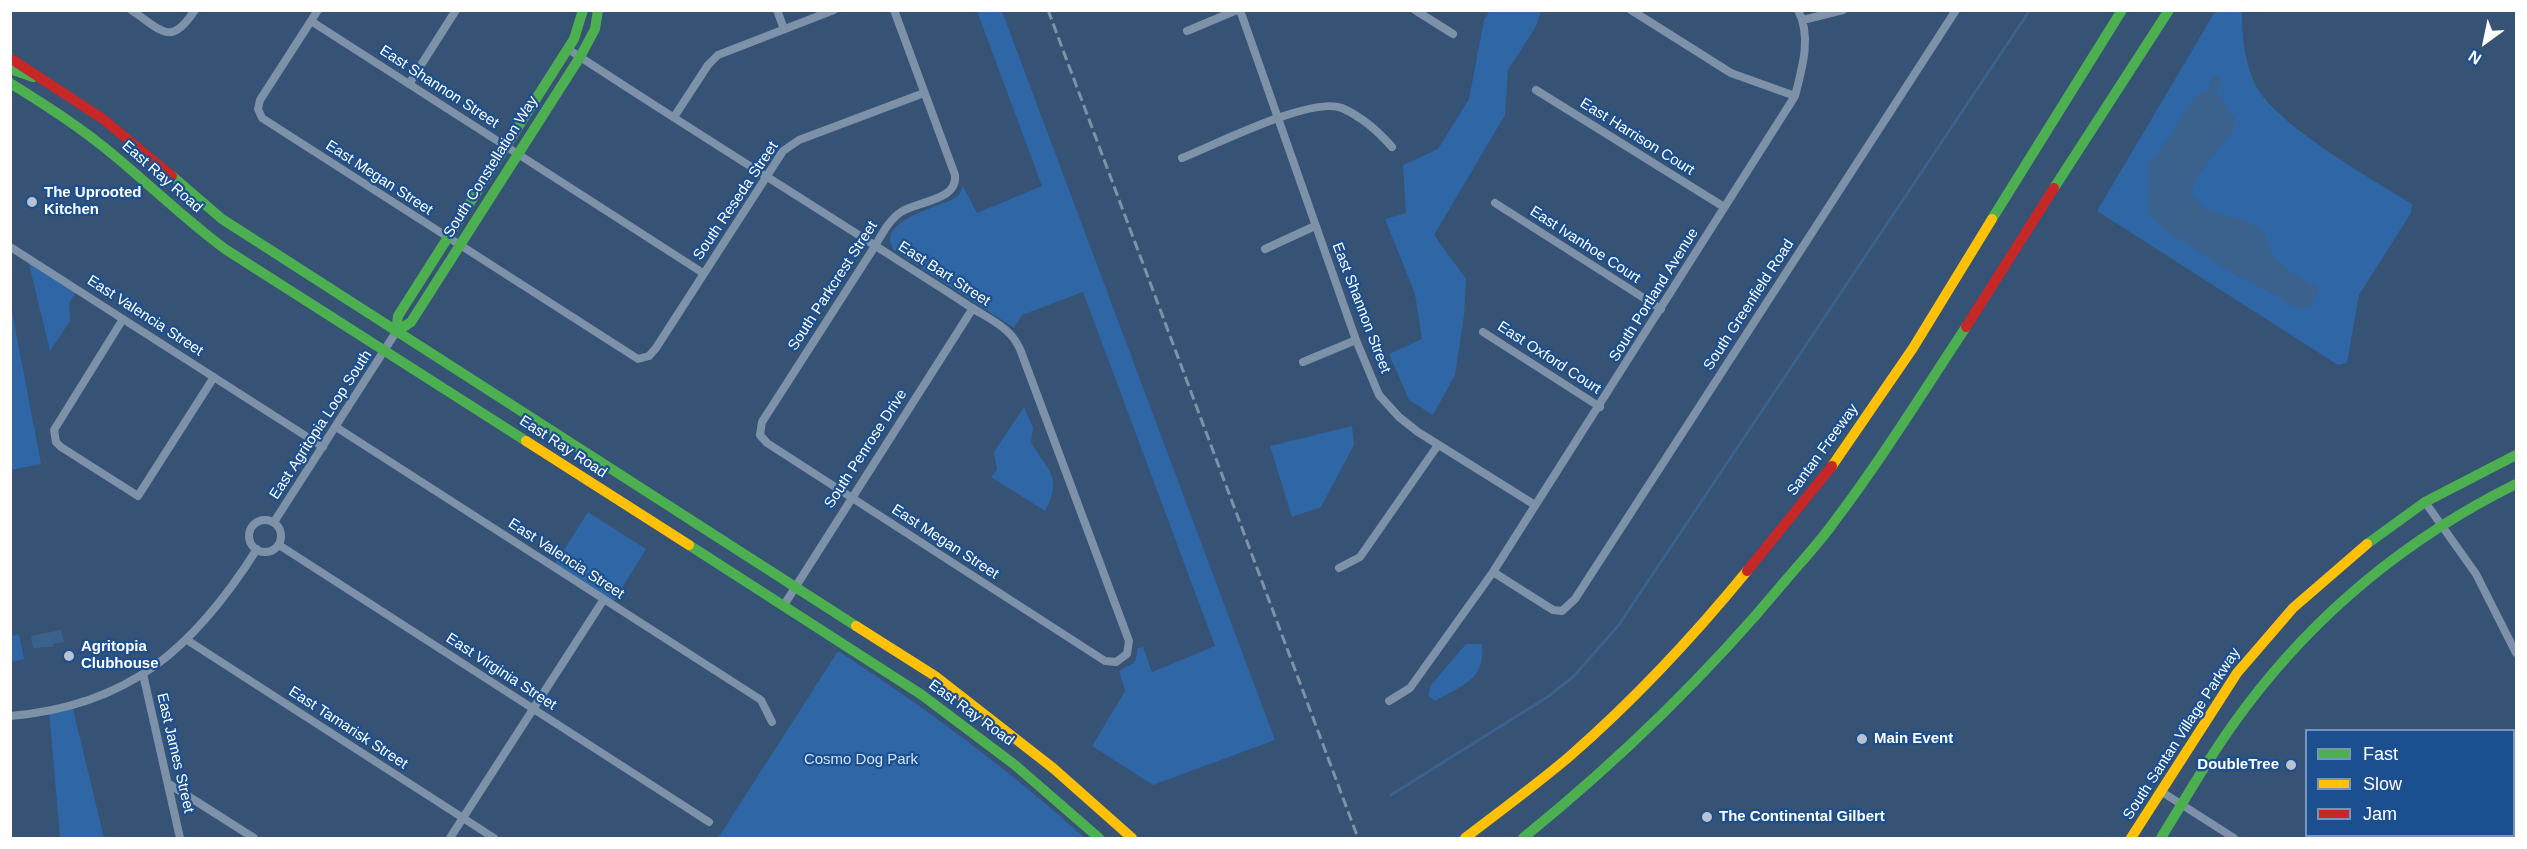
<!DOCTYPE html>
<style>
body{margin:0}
#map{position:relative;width:2527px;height:849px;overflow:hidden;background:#365274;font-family:Arial,sans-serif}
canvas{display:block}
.frame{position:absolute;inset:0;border:12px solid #fff;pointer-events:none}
.legend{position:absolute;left:2305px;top:729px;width:210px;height:108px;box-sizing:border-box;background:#1b4f8f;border:2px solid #7695bc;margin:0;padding:8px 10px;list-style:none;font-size:18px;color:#fff}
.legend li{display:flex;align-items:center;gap:12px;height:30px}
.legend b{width:30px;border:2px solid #7695bc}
.north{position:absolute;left:2455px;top:12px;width:60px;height:60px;-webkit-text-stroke:4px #1b4f8f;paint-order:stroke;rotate:213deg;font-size:16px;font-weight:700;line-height:24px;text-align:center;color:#fff}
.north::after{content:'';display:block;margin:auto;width:21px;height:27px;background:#fff;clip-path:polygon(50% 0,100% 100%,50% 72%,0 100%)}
</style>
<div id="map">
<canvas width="2527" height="849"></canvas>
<div class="frame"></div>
<ul class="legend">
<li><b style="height:8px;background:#4caf50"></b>Fast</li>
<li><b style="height:8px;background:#ffc107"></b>Slow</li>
<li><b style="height:8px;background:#c62828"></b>Jam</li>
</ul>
<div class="north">N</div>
</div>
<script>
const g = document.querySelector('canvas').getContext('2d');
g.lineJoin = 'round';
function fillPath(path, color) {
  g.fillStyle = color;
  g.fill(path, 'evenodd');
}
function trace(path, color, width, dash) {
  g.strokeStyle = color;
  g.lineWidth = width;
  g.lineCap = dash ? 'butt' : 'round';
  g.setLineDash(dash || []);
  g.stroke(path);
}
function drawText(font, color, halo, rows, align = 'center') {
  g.font = font + ' Arial,sans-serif';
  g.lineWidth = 4.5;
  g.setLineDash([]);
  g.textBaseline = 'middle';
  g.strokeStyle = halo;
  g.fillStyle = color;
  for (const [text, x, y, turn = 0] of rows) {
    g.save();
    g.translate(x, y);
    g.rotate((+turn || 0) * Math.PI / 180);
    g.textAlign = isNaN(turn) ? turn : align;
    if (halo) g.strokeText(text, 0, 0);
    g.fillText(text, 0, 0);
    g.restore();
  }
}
const green = new Path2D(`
 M2216,10L2242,11C2242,36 2244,58 2254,82C2272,123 2372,179 2412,204L2411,213L2359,295L2347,363L2338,365L2097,211Z
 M977,11H1002L1275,740L1153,785L1092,746L1125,691L1119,671L1135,662L1138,648L1143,647L1152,672L1215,646L1083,292L1022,315L1014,328L894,250C874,220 941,207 955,198C960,195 961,191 963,186L977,213L1042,186Z
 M1490,11H1541L1535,28L1508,70L1505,115L1434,235L1466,279L1464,316L1455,375L1433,415L1409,400L1389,354L1422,339L1415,294L1385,219L1406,213L1403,165L1438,149L1469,99L1484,20Z
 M27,256L78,289L69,303L70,321L50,351Z
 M10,301L41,464L11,470H10Z
 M1024,407L1033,428L1031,442C1047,471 1064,476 1045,511L991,477L997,470L994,452Z
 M1352,426L1354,445L1321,507L1292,517L1270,446Z
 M588,512L646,549L612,604L553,567Z
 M19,634L24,659L11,662V636Z
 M1466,644H1482C1486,680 1462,685 1435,701L1428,695L1431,685Z
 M838,651C925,707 1008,769 1085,838H718Z
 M72,705L104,838H60L49,710Z`);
const water = new Path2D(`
 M2213,75L2221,78L2217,94C2226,101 2227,111 2235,118L2234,129L2195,180L2192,194L2205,209L2249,222L2265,233L2272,255L2291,273L2319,289L2310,306L2301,309C2279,300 2261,284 2239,277L2168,232L2148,214L2149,163L2170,137L2189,104L2197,95L2209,90Z
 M61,630L64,642L53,644V647L33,648L31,636Z`);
const stream = new Path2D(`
 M1391,795L1549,696L1574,676L1618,626L2030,10`);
const street = new Path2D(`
 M131,10C162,30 170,48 195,10
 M318,10L260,100L258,109L262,118L638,359L649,356L656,348L783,151L799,140L924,93
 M777,10L784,29
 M1240,10L1356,340L1379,395L1399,417L1418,432L1535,505
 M1415,10L1453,34
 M1631,10L1731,73L1795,96
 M1803,20L1843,10
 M311,21L703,273
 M1187,31L1237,10
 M568,49C677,121 789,190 899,261C924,277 948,292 972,308C985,316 1000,323 1010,334C1014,338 1017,343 1020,349L1129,641L1127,654L1116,662L1105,661L767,443L760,435L762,422L875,246C882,234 889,220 901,212C917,201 958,201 955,175L894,10
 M409,84L456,10
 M1536,90L1724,207
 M674,117L708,65L718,55L834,10
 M1182,158C1215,145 1311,96 1342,108C1362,117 1378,131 1392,147
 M1495,203L1661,309
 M12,248L323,447
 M1265,249L1315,226
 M123,319L54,430L56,442L61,447L138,496L214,377
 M1483,332L1600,407
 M1303,362L1356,340
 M336,427L761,700L772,722
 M2425,502L2476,574L2516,653
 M249 536a16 16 0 1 1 32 0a16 16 0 1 1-32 0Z
 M274,522L396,332
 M279,545L709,822
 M1339,568L1360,557L1438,445
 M1493,572L1553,610L1562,611L1575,599L1956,10
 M784,605L973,308
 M187,640L494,838
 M143,674L180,838
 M1389,701L1410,688L1493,572L1795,96C1802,69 1812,36 1798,10
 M10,716C130,706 195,647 257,549
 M169,784L254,838
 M2162,792L2234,838
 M2514,818L2516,814
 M450,838L604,599
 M2501,838L2503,836`);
const fast = new Path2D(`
 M10,69L33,77
 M10,83C47,106 83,129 116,157C153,188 186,220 225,249L526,441
 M172,176L222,219L856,626
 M2054,188L2169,10
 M1992,219L2122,10
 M396,332L411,322L580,57L595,29L598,10
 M396,332L398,316L574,39L583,10
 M2367,544L2425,502L2516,455
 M689,545L922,695L1015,765L1099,838
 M1523,838C1618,761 1706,676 1785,581C1801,562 1819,543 1834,522C1881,460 1923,392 1966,327
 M2161,838C2188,794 2214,749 2245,708C2317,612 2409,537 2516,484`);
const slow = new Path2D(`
 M526,441L689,545
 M1832,466L1913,348L1992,219
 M856,626L935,676L1053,768L1132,838
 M1465,838C1500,811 1536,785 1570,756C1634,700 1693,637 1747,571
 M2131,838L2237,673L2293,608L2367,544`);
const jam = new Path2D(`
 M10,58L103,119L172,176
 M1966,327L2054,188
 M1747,571L1832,466`);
const rail = new Path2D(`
 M1048,10L1358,838`);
const markers = [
 [32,202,6,"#b9c2ce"],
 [69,656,6,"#b9c2ce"],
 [1862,739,6,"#b9c2ce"],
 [2291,765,6,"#b9c2ce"],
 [1707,817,6,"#b9c2ce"]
];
const streetNames = [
 ["East Shannon Street",439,87,33],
 ["East Harrison Court",1637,137,32],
 ["South Constellation Way",491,167,-58],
 ["East Ray Road",162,177,41],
 ["East Megan Street",379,178,33],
 ["South Reseda Street",736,201,-56],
 ["East Ivanhoe Court",1585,245,33],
 ["East Bart Street",944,274,33],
 ["South Parkcrest Street",833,286,-57],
 ["South Portland Avenue",1654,295,-58],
 ["South Greenfield Road",1749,305,-57],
 ["East Shannon Street",1361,308,69],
 ["East Valencia Street",145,316,33],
 ["East Oxford Court",1549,358,33],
 ["East Agritopia Loop South",321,425,-57],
 ["East Ray Road",563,447,33],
 ["South Penrose Drive",866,449,-57],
 ["Santan Freeway",1823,450,-54],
 ["East Megan Street",945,542,33],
 ["East Valencia Street",566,559,33],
 ["East Virginia Street",501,672,33],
 ["East Ray Road",971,713,36],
 ["East Tamarisk Street",348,728,33],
 ["South Santan Village Parkway",2182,734,-57],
 ["East James Street",175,753,77]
];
const poiNames = [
 ["The Uprooted",44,193],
 ["Kitchen",44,210],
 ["Agritopia",81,647],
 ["Clubhouse",81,664],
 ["Main Event",1874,739],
 ["DoubleTree",2279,765,"right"],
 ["The Continental Gilbert",1719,817]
];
const parkNames = [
 ["Cosmo Dog Park",861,760]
];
fillPath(green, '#2f66a5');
fillPath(water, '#3b618d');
trace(stream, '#3b618d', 3);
trace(street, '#7d92a8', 8);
trace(fast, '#4caf50', 10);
trace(slow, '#ffc107', 10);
trace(jam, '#c62828', 10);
trace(rail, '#7e92a7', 3, [10, 4.5]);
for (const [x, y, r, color] of markers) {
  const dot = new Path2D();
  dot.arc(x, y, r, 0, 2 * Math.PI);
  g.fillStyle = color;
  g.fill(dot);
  trace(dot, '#1b4f8f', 2);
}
drawText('15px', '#fff', '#1b4f8f', streetNames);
drawText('bold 15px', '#fff', '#1b4f8f', poiNames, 'left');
drawText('15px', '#cfe3fa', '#1b4f8f', parkNames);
</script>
